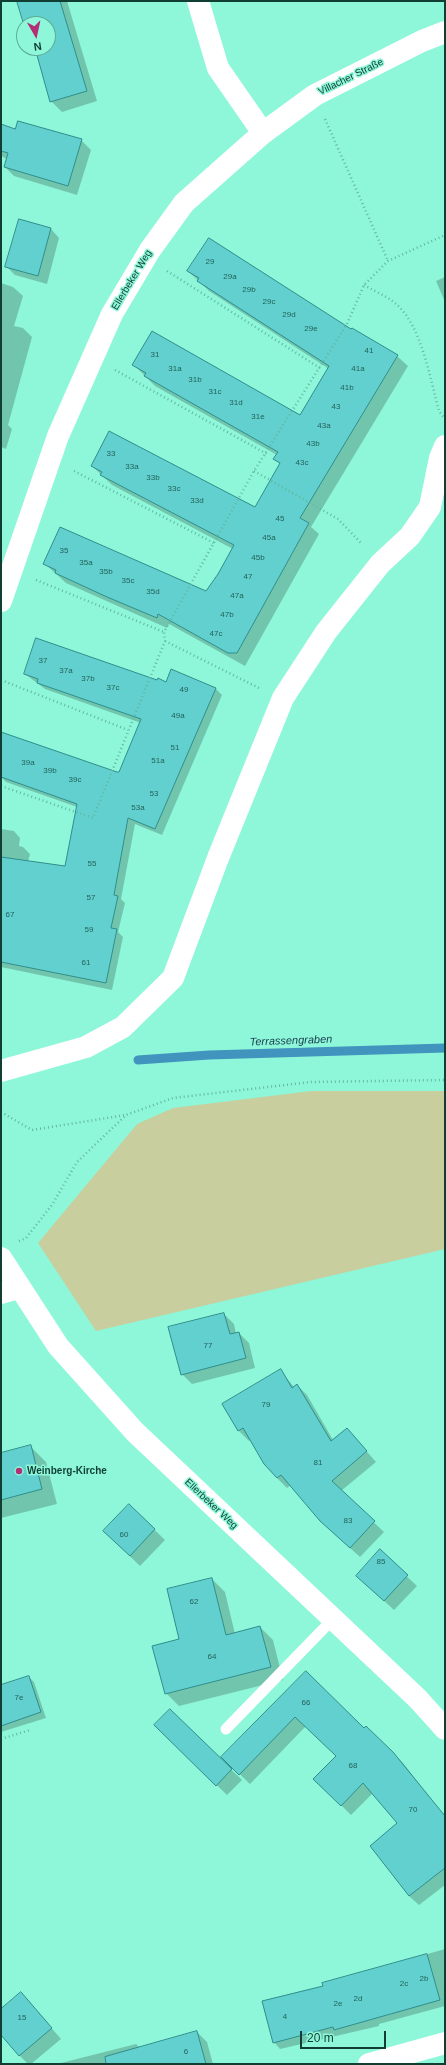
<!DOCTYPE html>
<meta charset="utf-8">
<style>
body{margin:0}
#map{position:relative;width:446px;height:2065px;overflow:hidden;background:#8ef7d9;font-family:Helvetica,sans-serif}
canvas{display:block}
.frame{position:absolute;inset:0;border:2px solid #103e33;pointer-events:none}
.north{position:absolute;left:16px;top:16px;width:40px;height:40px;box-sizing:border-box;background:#8ef7d9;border:1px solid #5cad97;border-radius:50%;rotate:171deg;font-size:11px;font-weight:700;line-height:16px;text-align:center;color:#103e33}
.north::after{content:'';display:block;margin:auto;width:14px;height:18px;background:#b32e74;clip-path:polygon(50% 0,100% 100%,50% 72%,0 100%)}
.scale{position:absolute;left:300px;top:2031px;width:86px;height:18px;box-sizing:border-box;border:2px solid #103e33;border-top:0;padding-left:5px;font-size:12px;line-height:14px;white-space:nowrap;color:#103e33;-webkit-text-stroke:3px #8ef7d9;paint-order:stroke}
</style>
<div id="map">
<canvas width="446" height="2065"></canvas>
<div class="frame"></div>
<div class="north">N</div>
<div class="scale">20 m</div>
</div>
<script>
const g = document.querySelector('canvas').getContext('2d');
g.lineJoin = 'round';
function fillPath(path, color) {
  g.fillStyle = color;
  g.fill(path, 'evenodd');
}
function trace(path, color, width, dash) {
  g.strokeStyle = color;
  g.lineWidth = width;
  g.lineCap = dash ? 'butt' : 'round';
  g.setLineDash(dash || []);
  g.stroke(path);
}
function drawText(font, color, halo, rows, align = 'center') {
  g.font = font + ' Helvetica,sans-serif';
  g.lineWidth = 3;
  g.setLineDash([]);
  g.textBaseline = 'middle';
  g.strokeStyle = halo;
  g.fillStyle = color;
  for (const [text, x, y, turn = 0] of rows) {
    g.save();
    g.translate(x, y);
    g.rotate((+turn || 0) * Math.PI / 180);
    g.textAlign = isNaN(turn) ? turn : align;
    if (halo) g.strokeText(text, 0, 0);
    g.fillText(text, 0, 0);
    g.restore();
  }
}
const green = new Path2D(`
 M311,1091H445V1249L96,1331L38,1243L137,1124L173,1108Z`);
const shadow = new Path2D(`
 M19,1H67L97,101L62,112L51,101L35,48H48V24H25Z
 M1,125L16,130L81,140L91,150L77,195L14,176L5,167L7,159L1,156Z
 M19,220L51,229L59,238L47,284L15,275L6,266Z
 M188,271L351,331L397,356L408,366L311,527L319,534L245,666L169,624L167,628L66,583L45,564L206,592L219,575L233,549L112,485L92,466L255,508L280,464L275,459L277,455L155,386L134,365L300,417L329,369L209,291Z
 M445,277V302L436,281Z
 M1,283L13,287L23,296L14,326L23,328L32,337L8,425L12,429L6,449L1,447Z
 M25,674L157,681L216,689L222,695L162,835L135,824L121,899L125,903L118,932L123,937L112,990L1,967V829L14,831L20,838L19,846L23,847L30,854L28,862L66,867L77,807L6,782L1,777V733L117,773H120L141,723L45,689Z
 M224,1314L234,1324L236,1334L239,1333L249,1343L255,1368L192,1384L182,1374Z
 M280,1370L294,1387L297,1385L307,1395L333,1440L347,1429L376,1462L341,1491L384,1532L360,1557L331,1531L291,1485L287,1488L277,1478L265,1463L251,1439L249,1441L239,1431Z
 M31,1447L46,1462L57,1504L1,1518V1454Z
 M129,1505L165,1540L140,1566L104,1531Z
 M380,1551L417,1586L394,1610L368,1586Z
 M212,1579L225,1592L235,1634L260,1627L273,1640L283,1680L179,1706L166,1693L180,1640Z
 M306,1672L364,1729L366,1727L403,1763L445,1817V1885L419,1905L409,1896L399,1823L373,1793L351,1815L315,1779L337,1756L306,1726L250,1784L222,1757Z
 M29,1677L34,1682L46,1718L1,1732V1686Z
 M170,1710L242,1780L227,1795L155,1725Z
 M445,1949V2006L379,2024V2026L280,2049L274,2042L324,1986L323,1984Z
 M21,1993L61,2039L31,2064H28L19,2055L1,2033V2010Z
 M197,2032L207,2042L213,2064H57L136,2044L140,2048Z`);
const stream = new Path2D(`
 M138,1060L209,1055L445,1048`);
const building = new Path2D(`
 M17,1H60L87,91L50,102L35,48H48V24H24Z
 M18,121L82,139L68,186L4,167L8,153L1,151V124L15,129Z
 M19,219L51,228L38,276L5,267Z
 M209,238L351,329L352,328L398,355L300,518L309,523L237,653H228L158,614L157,618L107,597L55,573L56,570L43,564L60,527L206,591L218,574L234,545L100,475L102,472L91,466L109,431L255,507L280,463L273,459L278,452L144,376L146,373L132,365L152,331L300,415L329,366L197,281L199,278L187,271Z
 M36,638L157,680L158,678L166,682L171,669L216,688L155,829L128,818L114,895L118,896L111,928L117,929L106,983L1,962V857L65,866L77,804L1,777V732L117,772H119L141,719L37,683L38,679L24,674Z
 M224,1313L230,1334L239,1332L246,1358L181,1375L168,1327Z
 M281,1369L292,1388L297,1384L331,1441L347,1428L367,1451L332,1481L375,1521L350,1548L320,1521L281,1475L277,1478L264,1464L243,1428L238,1431L222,1404Z
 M31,1445L42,1489L1,1500V1453Z
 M129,1504L155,1529L130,1556L103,1531Z
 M380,1549L408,1575L384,1601L356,1576Z
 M212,1578L226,1635L260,1626L271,1667L165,1694L152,1646L179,1639L167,1589Z
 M306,1671L364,1728L366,1726L393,1752L445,1816V1868L409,1896L370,1846L397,1823L363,1783L341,1806L313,1779L336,1756L295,1717L239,1775L221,1757Z
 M29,1676L41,1712L1,1726V1685Z
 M170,1709L232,1769L216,1786L154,1725Z
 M427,1954L440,2000L334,2030L333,2027L273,2043L262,2001L323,1986L322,1983Z
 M21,1992L52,2028L19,2056L1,2035V2009Z
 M197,2031L206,2064H106L105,2057Z`);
const path = new Path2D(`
 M325,119L388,261
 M167,271L320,368
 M364,285C374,291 387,296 396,304C422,326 430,379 439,411L445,419
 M115,370L267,454
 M74,471L214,543
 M254,471L338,519L362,544
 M36,580L164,632
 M165,641L259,688
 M1,680L128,730
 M1,786L93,818L165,641L164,632L254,471L347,324L364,285L388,261L445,235
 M1,1112L32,1130L126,1115
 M19,1241L26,1238L52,1205L77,1162L126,1115L173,1098L311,1082L445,1080
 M1,1739L30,1730`);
const lane = new Path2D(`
 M226,1729L333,1619`);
const street = new Path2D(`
 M198,1L218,68L263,133
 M1,1071L86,1047L123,1027L173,978L218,858L283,698L326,632L380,564L410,536L430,507L440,458L445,446
 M1,1293L19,1288
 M369,2064L445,2043`);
const secondary = new Path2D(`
 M1,601L58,436L112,314L150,250L184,203L263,133L315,95L422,41L445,32
 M1,1258L58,1346L135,1432L418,1699L445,1729`);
const markers = [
 [19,1471,4,"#b32e74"]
];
const numberNames = [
 ["29",210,262],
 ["29a",230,277],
 ["29b",249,290],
 ["29c",269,302],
 ["29d",289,315],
 ["29e",311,329],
 ["41",369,351],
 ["31",155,355],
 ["31a",175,369],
 ["41a",358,369],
 ["31b",195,380],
 ["41b",347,388],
 ["31c",215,392],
 ["31d",236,403],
 ["43",336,407],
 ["31e",258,417],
 ["43a",324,426],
 ["43b",313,444],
 ["33",111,454],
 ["43c",302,463],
 ["33a",132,467],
 ["33b",153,478],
 ["33c",174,489],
 ["33d",197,501],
 ["45",280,519],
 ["45a",269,538],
 ["35",64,551],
 ["45b",258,558],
 ["35a",86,563],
 ["35b",106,572],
 ["47",248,577],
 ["35c",128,581],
 ["35d",153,592],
 ["47a",237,596],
 ["47b",227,615],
 ["47c",216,634],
 ["37",43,661],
 ["37a",66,671],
 ["37b",88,679],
 ["37c",113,688],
 ["49",184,690],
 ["49a",178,716],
 ["51",175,748],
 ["51a",158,761],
 ["39a",28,763],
 ["39b",50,771],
 ["39c",75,780],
 ["53",154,794],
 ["53a",138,808],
 ["55",92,864],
 ["57",91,898],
 ["67",10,915],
 ["59",89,930],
 ["61",86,963],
 ["77",208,1346],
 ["79",266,1405],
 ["81",318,1463],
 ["83",348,1521],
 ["60",124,1535],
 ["85",381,1562],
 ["62",194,1602],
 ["64",212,1657],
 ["7e",19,1698],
 ["66",306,1703],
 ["68",353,1766],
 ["70",413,1810],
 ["2b",424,1979],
 ["2c",404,1984],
 ["2d",358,1999],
 ["2e",338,2004],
 ["4",285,2017],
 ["15",22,2018],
 ["6",186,2052]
];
const streetNames = [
 ["Villacher Straße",351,77,-26],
 ["Ellerbeker Weg",132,280,-59],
 ["Ellerbeker Weg",211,1504,43]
];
const poiNames = [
 ["Weinberg-Kirche",27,1471]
];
const waterNames = [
 ["Terrassengraben",291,1041,-2]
];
fillPath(green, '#c8ce9e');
fillPath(shadow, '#0003');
trace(stream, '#4094bd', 9);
fillPath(building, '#61d0ce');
trace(building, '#308d8b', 1);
trace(path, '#63b7a0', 2.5, [1, 3]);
trace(lane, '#fff', 11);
trace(street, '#fff', 22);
trace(secondary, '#fff', 22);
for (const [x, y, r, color] of markers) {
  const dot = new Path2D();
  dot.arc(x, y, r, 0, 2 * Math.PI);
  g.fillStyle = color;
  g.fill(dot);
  trace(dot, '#8ef7d9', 1.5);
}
drawText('8px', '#24625a', null, numberNames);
drawText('10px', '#103e33', '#8ef7d9', streetNames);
drawText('bold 10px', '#103e33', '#8ef7d9', poiNames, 'left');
drawText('italic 11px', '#1c4153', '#8ef7d9', waterNames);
</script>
